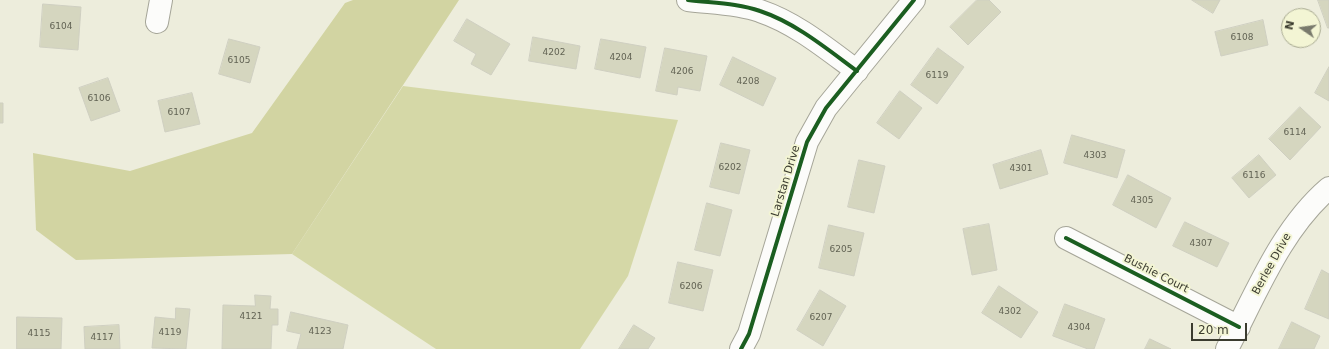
<!DOCTYPE html>
<style>
body{margin:0}
#map{position:relative;width:1329px;height:349px;overflow:hidden;background:#ededdc;font-family:"DejaVu Sans",sans-serif}
canvas{display:block}
.north{position:absolute;left:1281px;top:8px;width:40px;height:40px;box-sizing:border-box;background:#f3f5d4;border:1px solid #a9ab92;border-radius:50%;rotate:283deg;font-size:11px;font-weight:700;line-height:16px;text-align:center;color:#3b3c2f}
.north::after{content:'';display:block;margin:auto;width:14px;height:18px;background:#797a6c;clip-path:polygon(50% 0,100% 100%,50% 72%,0 100%)}
.scale{position:absolute;left:1191px;top:323px;width:56px;height:18px;box-sizing:border-box;border:2px solid #3b3c2f;border-top:0;padding-left:5px;font-size:12px;line-height:14px;white-space:nowrap;color:#3b3c2f;-webkit-text-stroke:3px #f3f5d4;paint-order:stroke}
</style>
<div id="map">
<canvas width="1329" height="349"></canvas>
<div class="north">N</div>
<div class="scale">20 m</div>
</div>
<script>
const g = document.querySelector('canvas').getContext('2d');
g.lineJoin = 'round';
function fillPath(path, color) {
  g.fillStyle = color;
  g.fill(path, 'evenodd');
}
function trace(path, color, width, dash) {
  g.strokeStyle = color;
  g.lineWidth = width;
  g.lineCap = dash ? 'butt' : 'round';
  g.setLineDash(dash || []);
  g.stroke(path);
}
function drawText(font, color, halo, rows, align = 'center') {
  g.font = font + ' "DejaVu Sans",sans-serif';
  g.lineWidth = 4;
  g.setLineDash([]);
  g.textBaseline = 'middle';
  g.strokeStyle = halo;
  g.fillStyle = color;
  for (const [text, x, y, turn = 0] of rows) {
    g.save();
    g.translate(x, y);
    g.rotate((+turn || 0) * Math.PI / 180);
    g.textAlign = isNaN(turn) ? turn : align;
    if (halo) g.strokeText(text, 0, 0);
    g.fillText(text, 0, 0);
    g.restore();
  }
}
const green = new Path2D(`
 M403,86L678,120L628,276L580,349H436L292,254Z`);
const forest = new Path2D(`
 M353,0H459L292,254L76,260L36,230L33,153L130,171L252,133L345,3Z`);
const building = new Path2D(`
 M977,0H989L1001,12L968,45L950,27Z
 M1192,0H1220L1213,13Z
 M1318,0H1329V28H1328Z
 M43,4L81,7L78,50L40,47Z
 M467,19L510,44L491,75L471,64L476,54L454,41Z
 M1263,20L1268,45L1221,56L1215,32Z
 M533,37L580,46L576,69L529,61Z
 M229,39L260,47L250,83L219,74Z
 M601,39L646,47L640,78L595,69Z
 M665,48L707,56L700,91L678,87L677,95L656,91Z
 M938,48L964,67L937,104L911,85Z
 M733,57L776,78L763,106L720,85Z
 M1329,67V101L1315,93Z
 M108,78L120,111L91,121L79,88Z
 M900,91L922,108L899,139L877,123Z
 M192,93L200,124L165,132L158,101Z
 M0,103H3V123H0Z
 M1300,107L1321,127L1290,160L1269,139Z
 M1072,135L1125,150L1117,178L1064,163Z
 M721,143L750,150L739,194L710,187Z
 M1041,150L1048,174L1000,189L993,165Z
 M1259,155L1276,175L1249,198L1232,178Z
 M859,160L885,166L874,213L848,207Z
 M1128,175L1171,198L1156,228L1113,205Z
 M707,203L732,210L720,256L695,250Z
 M1185,222L1229,243L1217,267L1173,246Z
 M989,224L997,270L972,275L963,229Z
 M829,225L864,233L854,276L819,268Z
 M678,262L713,270L703,311L669,303Z
 M1322,270L1329,274V319L1305,309Z
 M999,286L1038,312L1021,338L982,313Z
 M820,290L846,306L823,346L797,330Z
 M255,295L271,296L270,309H278V325H272L271,349H222L223,305L255,306Z
 M1065,304L1105,319L1094,349H1088L1053,336Z
 M176,308L190,309L186,349L152,348L155,317L175,319Z
 M291,312L348,325L343,349H297L301,334L287,331Z
 M17,317L62,318L61,349H17Z
 M1292,322L1320,336L1314,349H1279Z
 M119,325L120,349H85L84,327Z
 M634,325L655,338L648,349H619Z
 M1150,339L1171,349H1145Z`);
const street = new Path2D(`
 M688,0C712,3 738,3 760,11C796,23 827,49 857,71
 M157,22L161,0
 M1066,238L1239,327
 M741,349L749,334L807,142L826,108L914,0
 M1227,349C1256,294 1281,229 1329,188`);
const cycleway = new Path2D(`
 M688,0C712,3 738,3 760,11C796,23 827,49 857,71
 M1066,238L1239,327
 M741,349L749,334L807,142L826,108L914,0`);
const numberNames = [
 ["6104",61,27],
 ["6108",1242,38],
 ["4202",554,53],
 ["4204",621,58],
 ["6105",239,61],
 ["4206",682,72],
 ["6119",937,76],
 ["4208",748,82],
 ["6106",99,99],
 ["6107",179,113],
 ["6114",1295,133],
 ["4303",1095,156],
 ["6202",730,168],
 ["4301",1021,169],
 ["6116",1254,176],
 ["4305",1142,201],
 ["4307",1201,244],
 ["6205",841,250],
 ["6206",691,287],
 ["4302",1010,312],
 ["4121",251,317],
 ["6207",821,318],
 ["4304",1079,328],
 ["4123",320,332],
 ["4119",170,333],
 ["4115",39,334],
 ["4117",102,338]
];
const streetNames = [
 ["Larstan Drive",786,181,-73],
 ["Berlee Drive",1272,264,-61],
 ["Bushie Court",1156,274,27]
];
fillPath(green, '#d5d8a7');
fillPath(forest, '#d2d4a2');
fillPath(building, '#d5d6bf');
trace(building, '#cfcfc1', 1);
trace(street, '#a5a598', 24);
trace(street, '#fcfcfa', 22);
trace(cycleway, '#1b5e20', 4);
drawText('9px', '#626354', null, numberNames);
drawText('11px', '#3b3c2f', '#f3f5d4', streetNames);
</script>
